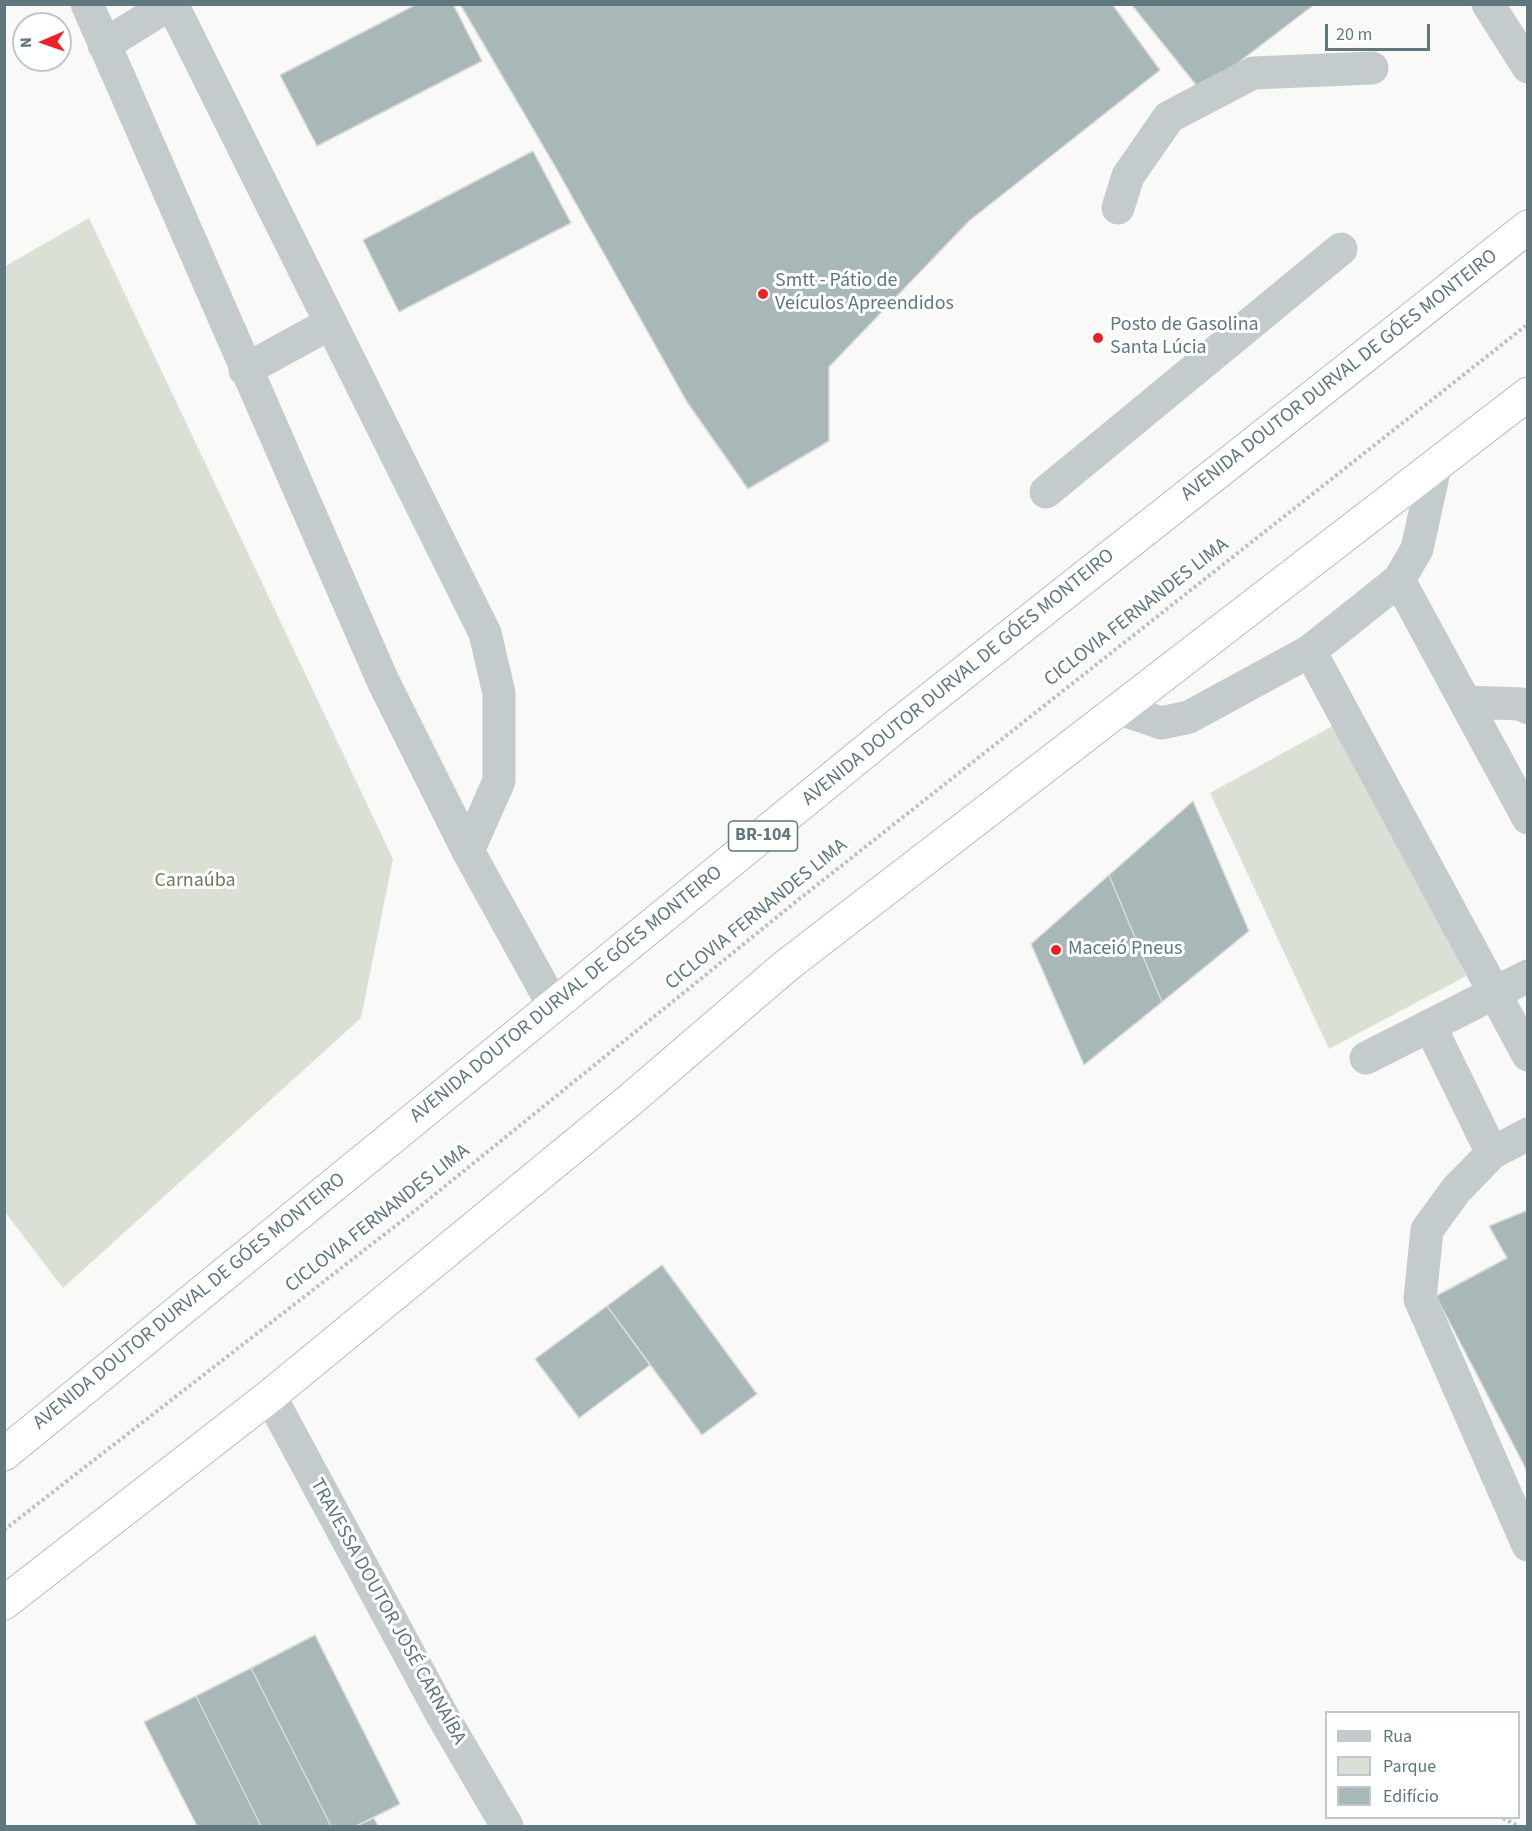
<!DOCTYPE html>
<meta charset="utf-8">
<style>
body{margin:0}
#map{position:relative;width:1532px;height:1831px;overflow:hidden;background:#f9f9f7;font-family:"Source Sans 3",sans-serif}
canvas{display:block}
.frame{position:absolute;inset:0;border:6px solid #5e787e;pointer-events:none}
.legend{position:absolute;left:1325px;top:1711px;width:195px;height:108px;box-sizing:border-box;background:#fff;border:2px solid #bfc9cb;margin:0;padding:8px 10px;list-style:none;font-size:18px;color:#5e787e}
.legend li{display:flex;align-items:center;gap:12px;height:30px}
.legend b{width:30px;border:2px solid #bfc9cb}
.north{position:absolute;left:12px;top:12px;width:60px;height:60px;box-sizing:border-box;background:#fff;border:2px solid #bfc9cb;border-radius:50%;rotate:268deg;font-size:16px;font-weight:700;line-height:24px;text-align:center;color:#5e787e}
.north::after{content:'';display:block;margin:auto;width:21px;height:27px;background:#f21e26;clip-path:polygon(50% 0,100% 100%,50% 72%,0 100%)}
.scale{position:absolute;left:1325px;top:24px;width:105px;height:27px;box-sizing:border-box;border:3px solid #5e787e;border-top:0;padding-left:8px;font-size:18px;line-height:21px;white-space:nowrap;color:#5e787e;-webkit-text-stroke:4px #fff;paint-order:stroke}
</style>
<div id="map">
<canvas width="1532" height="1831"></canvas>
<div class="frame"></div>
<ul class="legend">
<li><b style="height:8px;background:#c4cbcd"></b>Rua</li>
<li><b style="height:16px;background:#dbe0d5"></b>Parque</li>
<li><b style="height:16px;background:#a8b8b9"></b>Edifício</li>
</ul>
<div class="north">N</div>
<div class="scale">20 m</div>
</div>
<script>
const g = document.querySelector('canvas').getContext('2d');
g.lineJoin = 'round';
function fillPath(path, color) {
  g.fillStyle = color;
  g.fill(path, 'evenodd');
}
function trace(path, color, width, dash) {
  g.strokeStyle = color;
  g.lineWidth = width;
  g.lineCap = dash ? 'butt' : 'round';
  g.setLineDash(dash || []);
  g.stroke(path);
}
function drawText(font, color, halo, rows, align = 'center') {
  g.font = font + ' "Source Sans 3",sans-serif';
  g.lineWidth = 6;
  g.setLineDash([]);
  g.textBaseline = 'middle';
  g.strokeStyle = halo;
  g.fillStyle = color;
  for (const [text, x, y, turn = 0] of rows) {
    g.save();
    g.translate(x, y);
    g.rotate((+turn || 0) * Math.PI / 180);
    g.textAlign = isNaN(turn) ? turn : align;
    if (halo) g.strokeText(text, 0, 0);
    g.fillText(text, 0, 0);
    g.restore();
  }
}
const green = new Path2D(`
 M89,218L393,859L361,1018L63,1288L5,1212L4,267Z
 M1338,723L1466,976L1329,1049L1210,793Z`);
const building = new Path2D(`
 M417,4H453L482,61L317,146L280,75Z
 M460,4H1112L1160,70L969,221L829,367V441L748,489L687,402L556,168Z
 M1131,4H1315L1201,91Z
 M533,151L571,223L399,312L363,240Z
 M1193,801L1249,931L1162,1002L1109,875Z
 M1109,875L1162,1002L1084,1065L1031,944Z
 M1528,1210V1473L1436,1296L1507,1258L1489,1226Z
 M662,1265L757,1394L702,1435L607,1306Z
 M607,1306L650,1365L579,1418L535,1359Z
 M315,1635L400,1804L356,1826H331L251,1668Z
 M251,1668L331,1826H261L196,1696Z
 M196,1696L261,1826H197L144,1722Z
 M374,1818L378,1826H356Z`);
const path = new Path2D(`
 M4,1530L412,1213L798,900L1528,324
 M1503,1818L1518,1826`);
const minor = new Path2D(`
 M87,4L383,681L468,851
 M172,4L485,633L499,693V781L468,851L553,1005
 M1488,4L1528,67
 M104,45L170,4
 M1118,208L1128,176L1169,117L1253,73L1372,68
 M245,370L331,323
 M1046,492L1341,249
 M1399,580L1528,818
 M1310,651L1528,1055
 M1465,702L1521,704L1528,708
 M1120,709L1161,723L1189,717L1310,651L1399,580L1417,549L1435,467
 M1430,1026L1492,1153
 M1366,1058L1528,976
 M1528,1134L1492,1153L1456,1190L1427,1230L1420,1299L1528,1545
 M270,1396L442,1715L507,1826`);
const highway = new Path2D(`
 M4,1454L895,727L1528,227
 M4,1603L270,1396L630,1100L786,966L1528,394`);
const markers = [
 [763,294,6,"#f21e26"],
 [1098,338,6,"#f21e26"],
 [1056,950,6,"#f21e26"]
];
const shields = [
 [763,836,69]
];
const shieldNames = [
 ["BR-104",763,836]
];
const poiNames = [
 ["Smtt - Pátio de",775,282],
 ["Veículos Apreendidos",775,305],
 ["Posto de Gasolina",1110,326],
 ["Santa Lúcia",1110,349],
 ["Maceió Pneus",1068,950]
];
const streetNames = [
 ["AVENIDA DOUTOR DURVAL DE GÓES MONTEIRO",1340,376,-38],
 ["CICLOVIA FERNANDES LIMA",1137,613,-38],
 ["AVENIDA DOUTOR DURVAL DE GÓES MONTEIRO",959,678,-39],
 ["CICLOVIA FERNANDES LIMA",757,915,-39],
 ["AVENIDA DOUTOR DURVAL DE GÓES MONTEIRO",567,995,-39],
 ["CICLOVIA FERNANDES LIMA",378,1219,-38],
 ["AVENIDA DOUTOR DURVAL DE GÓES MONTEIRO",190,1302,-39],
 ["TRAVESSA DOUTOR JOSÉ CARNAÍBA",387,1612,61]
];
const parkNames = [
 ["Carnaúba",195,882]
];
fillPath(green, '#dbe0d5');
fillPath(building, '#a8b8b9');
trace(building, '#dbdbd9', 1.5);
trace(highway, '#b5bcbe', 35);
trace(path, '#bcc2c3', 4, [3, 3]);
trace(minor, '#c4cbcd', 33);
trace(highway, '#fff', 33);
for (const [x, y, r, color] of markers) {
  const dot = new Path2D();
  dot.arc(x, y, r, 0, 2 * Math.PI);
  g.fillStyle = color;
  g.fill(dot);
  trace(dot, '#fff', 2);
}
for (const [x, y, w] of shields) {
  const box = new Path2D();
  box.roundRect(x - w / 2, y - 15, w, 30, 4.5);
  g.fillStyle = '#fff';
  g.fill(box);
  trace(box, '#5e787e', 1.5);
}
drawText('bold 18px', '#5e787e', null, shieldNames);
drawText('20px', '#5e787e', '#fff', poiNames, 'left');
drawText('20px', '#5e787e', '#fff', streetNames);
drawText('20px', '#6d7b61', '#fff', parkNames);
</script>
